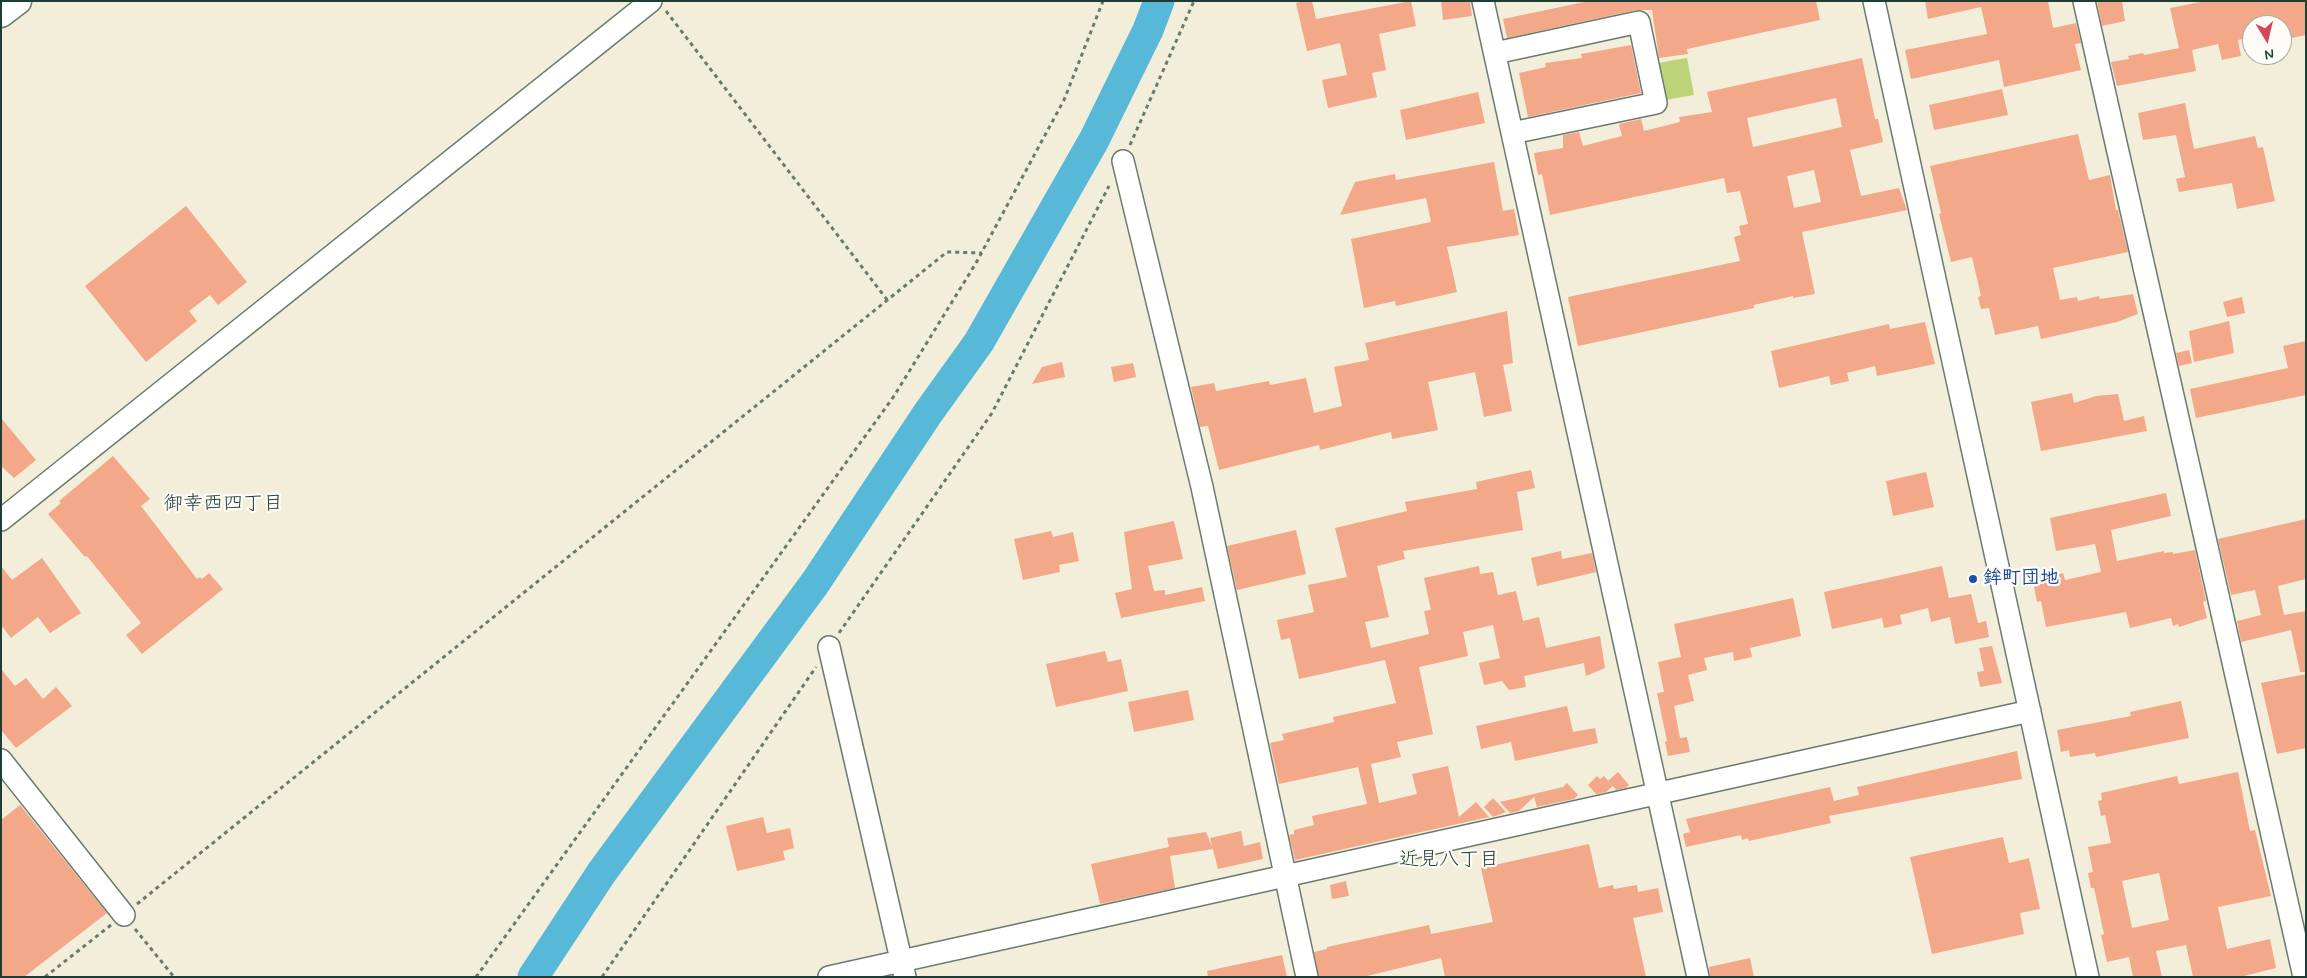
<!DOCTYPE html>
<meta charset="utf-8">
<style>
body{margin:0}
#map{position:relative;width:2307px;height:978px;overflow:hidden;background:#f2eed9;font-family:Mynerve,sans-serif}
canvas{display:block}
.frame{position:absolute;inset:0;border:2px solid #1f3d34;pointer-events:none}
.north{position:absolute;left:2242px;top:15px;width:50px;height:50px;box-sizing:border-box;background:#fdfcf7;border:1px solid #a4b0a9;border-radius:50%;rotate:171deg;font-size:14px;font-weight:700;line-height:20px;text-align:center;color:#1f3d34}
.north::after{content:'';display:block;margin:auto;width:18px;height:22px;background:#d1495b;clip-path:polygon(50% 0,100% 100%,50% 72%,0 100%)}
</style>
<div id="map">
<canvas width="2307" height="978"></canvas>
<div class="frame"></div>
<div class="north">N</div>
</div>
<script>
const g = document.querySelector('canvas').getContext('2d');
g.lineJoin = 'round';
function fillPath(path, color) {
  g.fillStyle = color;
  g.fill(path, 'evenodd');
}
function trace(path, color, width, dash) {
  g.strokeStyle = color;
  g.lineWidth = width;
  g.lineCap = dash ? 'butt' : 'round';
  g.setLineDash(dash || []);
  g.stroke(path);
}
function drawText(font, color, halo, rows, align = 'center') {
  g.font = font + ' Mynerve,"Klee One",sans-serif';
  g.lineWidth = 4.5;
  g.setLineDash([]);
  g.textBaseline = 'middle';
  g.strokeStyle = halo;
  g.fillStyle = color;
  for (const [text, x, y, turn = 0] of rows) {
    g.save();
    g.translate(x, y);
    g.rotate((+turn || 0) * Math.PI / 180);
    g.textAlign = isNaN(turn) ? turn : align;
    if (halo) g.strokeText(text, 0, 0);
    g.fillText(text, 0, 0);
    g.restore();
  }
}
const green = new Path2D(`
 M1687,58L1694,95L1665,100L1658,63Z`);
const river = new Path2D(`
 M533,977L602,872L815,583L928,413L979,342L1094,140L1148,30L1159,1`);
const building = new Path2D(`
 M1304,1H1312L1316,19L1411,1L1416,26L1379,34L1386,70L1372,73L1377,97L1328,108L1322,80L1347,75L1340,43L1307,51L1296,3Z
 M1441,1H1470L1472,16L1443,20Z
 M1589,1H1816L1820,20L1687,49L1688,54L1659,58L1652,10H1636L1507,38L1503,19Z
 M1925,1H2048L2053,28L2076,23L2081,43L2075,44L2081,70L2004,87L1999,60L1911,79L1905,50L1987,34L1981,7L1928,19Z
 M2097,1H2122L2125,21L2102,26Z
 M2205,1H2306V35L2282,40V25H2252V37L2238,40L2241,56L2222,60L2218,44L2192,50L2196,71L2117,86L2111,62L2129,59L2128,56L2143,53L2144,55L2179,48L2170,8Z
 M1631,45L1641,93L1528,117L1519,73L1546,67L1545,63L1582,58L1581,54Z
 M1862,58L1875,119H1878L1883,142L1850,150L1861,196L1899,188L1907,210L1802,232L1815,294L1793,298V296L1754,305V308L1578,346L1568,297L1740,261L1734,237L1741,235L1739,226L1748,224L1740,191L1727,193L1724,178L1550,215L1542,174L1538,175L1534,153L1563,148V135L1579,132L1583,146L1622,136L1619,124L1641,119L1644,131L1680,122L1679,117L1712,112L1707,92ZM1836,98L1842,127L1753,147L1747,118ZM1814,170L1821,202L1794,208L1787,176Z
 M2002,89L2008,115L1934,130L1929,105Z
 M1478,92L1485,123L1406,140L1400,110Z
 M2185,103L2194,149L2255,136L2258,148L2263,147L2275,201L2237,209L2232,183L2179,192L2176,179L2185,177L2176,135L2143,140L2138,113Z
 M2078,134L2089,180L2110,175L2116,210H2118L2128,252L2053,268L2060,300L2077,297L2078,301L2099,296L2100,299L2133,294L2138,314L2117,322L2041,339L2038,326L1995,335L1989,308L1981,309L1978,297L1981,296L1972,257L1951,262L1939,214L1941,213L1930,166Z
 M1494,162L1503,211L1514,209L1519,235L1447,247L1457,292L1396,306L1395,301L1364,308L1351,239L1431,222L1426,198L1340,215L1355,182L1395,174L1396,180Z
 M186,206L247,282L218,305L210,295L189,311L197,321L146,362L85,286Z
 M2242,297L2245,313L2227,317L2223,302Z
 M1507,311L1513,363L1503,365L1512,411L1484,417L1475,372L1428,382L1438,430L1392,439L1391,432L1320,450L1319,445L1219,470L1208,426L1200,427L1191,387L1214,383L1216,391L1269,381L1270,385L1306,378L1314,413L1342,406L1334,367L1369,360L1365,343Z
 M2229,321L2234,353L2194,362L2189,331Z
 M1925,322L1935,364L1877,376L1875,366L1847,373L1849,381L1831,385L1829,376L1779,388L1771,351L1889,324L1890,329Z
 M2306,341V395L2196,418L2190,389L2288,368L2283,346Z
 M2189,350L2192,363L2179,366L2176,353Z
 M1062,362L1065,377L1032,384L1042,367Z
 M1133,363L1136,377L1114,382L1111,367Z
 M2072,393L2074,403L2096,396L2118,394L2124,421L2144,416L2147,431L2041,451L2031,402Z
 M1,418L36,460L14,478L1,466Z
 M113,456L150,499L141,506L197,579L200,577L202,579L209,573L223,589L142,654L126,635L141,623L87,556L85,557L48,514L61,503L59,501Z
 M1531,470L1535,488L1517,492L1523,530L1403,551L1405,559L1377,566L1389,617L1365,622L1371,648L1429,634L1424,611L1431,610L1424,578L1479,566L1480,574L1493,572L1498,595L1516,591L1523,621L1539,617L1546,648L1600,636L1605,668L1586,676L1584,663L1524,676L1526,687L1509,690L1502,681L1484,685L1479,663L1500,658L1493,625L1463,632L1468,656L1419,667L1433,734L1397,742L1401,757L1371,764L1379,803L1417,794L1412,774L1448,766L1459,817L1476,802L1489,817L1295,860L1289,835L1294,834V830L1314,825L1312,816L1367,804L1358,767L1279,784L1270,743L1284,740L1282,734L1334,722L1333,717L1396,703L1385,660L1299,679L1290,638L1281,640L1277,620L1314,612L1308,585L1347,577L1335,528L1407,511L1405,502L1477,489L1476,482Z
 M1926,472L1934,507L1893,516L1886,481Z
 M2166,493L2171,516L2111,530L2117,561L2164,551V553L2173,552V554L2195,550L2206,601L2203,602L2207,618L2179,627L2178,624L2173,626L2171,618L2130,628L2126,612L2046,627L2041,601L2037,602L2034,587L2038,586L2037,581L2063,573L2065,580L2101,572L2095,544L2056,551L2050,518Z
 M2306,519V579L2278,586L2284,615L2306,611V672H2300L2291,630L2241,642L2237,621L2261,615L2255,590L2231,595L2218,539Z
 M1174,521L1183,559L1148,566L1154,591L1165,590V595L1202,587L1205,601L1121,618L1115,593L1132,589L1124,532Z
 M1296,530L1306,574L1237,590L1227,546Z
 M1051,531L1053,537L1073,532L1079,561L1059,565L1060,572L1023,580L1014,539Z
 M1561,551L1562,559L1592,553L1596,572L1537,586L1531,558Z
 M42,558L81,613L50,633L38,617L11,638L1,625V566L12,580Z
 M1942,566L1949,598L1971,594L1978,623L1986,621L1989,637L1955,644L1950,617L1931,622L1928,608L1900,615L1902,624L1884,628L1882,618L1832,629L1824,592Z
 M1793,598L1801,636L1750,648L1752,657L1734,661L1733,652L1704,658L1707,670L1688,675L1694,701L1674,706L1680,738L1687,737L1690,752L1668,756L1665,742L1667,741L1657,693L1664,692L1658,662L1681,657L1674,624Z
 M1992,646L2002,683L1980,687L1977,672L1984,671L1979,648Z
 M1105,651L1108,662L1121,659L1128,691L1056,707L1046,664Z
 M1,669L15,686L26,678L43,699L56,687L72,706L16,748L1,730Z
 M2306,674V748L2277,754L2261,683Z
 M1188,690L1194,720L1134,732L1128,702Z
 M2181,701L2189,738L2096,757L2095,753L2070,757L2069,750L2061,752L2057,730L2131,716L2130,712Z
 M1567,706L1573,732L1595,728L1598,743L1515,761L1511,742L1481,749L1476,726Z
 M2017,751L2022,779L1829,816L1831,823L1749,841L1748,838L1742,840L1741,835L1686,847L1683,834L1690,832L1686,819L1830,787L1834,801L1859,795L1857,787Z
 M1618,772L1629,785L1626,788L1616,790L1613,786L1606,792L1596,794L1588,785L1597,776L1600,779L1604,776L1612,785L1608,781Z
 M2238,772L2250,831L2255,830L2271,896L2218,907L2227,949L2270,939L2276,968L2240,977H2193L2186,945L2156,951L2162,977H2133L2129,957L2107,962L2101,935L2104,934L2094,888H2091L2088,873L2093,872L2088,847L2111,843L2105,815L2101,816L2098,801L2102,800L2101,793L2177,776L2179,784ZM2159,873L2169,920L2132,928L2122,881Z
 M1567,783L1578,795L1574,799L1537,807L1534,797L1519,811L1510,813L1500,802L1563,787Z
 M1493,798L1506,812L1493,817L1484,807Z
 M20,805L107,913L24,977H1V820Z
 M763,817L767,833L790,828L794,848L783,851L785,860L737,871L726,826Z
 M1241,831L1244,846L1260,842L1263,859L1218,869L1210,838Z
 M1206,832L1213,849L1170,856L1175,888L1100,904L1091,864L1169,847L1167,838Z
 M2003,837L2009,863L2029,858L2040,909L2020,913L2024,934L1932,954L1910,857Z
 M1589,844L1599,888L1613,885L1614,889L1637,885L1638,892L1658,888L1663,912L1633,918L1646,977H1445L1441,958L1363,977H1319L1314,952L1327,949V947L1429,925L1431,934L1493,922L1481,868Z
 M1346,881L1349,896L1332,899L1330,885Z
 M1282,955L1287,977H1208L1207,971Z
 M1750,958L1754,977H1710L1709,967Z`);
const path = new Path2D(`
 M666,11L888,301
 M1130,145L1194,1
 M839,633L992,413L1109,186
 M137,904L947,252L982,253
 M135,929L174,977
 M45,977L111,925
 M476,977L894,396L976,263L1064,100L1103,1
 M602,977L816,667`);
const minor = new Path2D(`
 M1483,1L1698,977
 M1874,1L2088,977
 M2084,1L2304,977
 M1495,53L1639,22L1656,103L1512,133
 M1123,161L1202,487L1307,977
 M1,520L651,1
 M829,647L905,977
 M1,760L124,915
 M829,977L2030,711`);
const major = new Path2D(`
 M1,14L18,1`);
const markers = [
 [1973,579,5,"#1a4fb4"]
];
const transitNames = [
 ["鉾町団地",1983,579]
];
const neighbourhoodNames = [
 ["御幸西四丁目",223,505],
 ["近見八丁目",1449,861]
];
fillPath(green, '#bcd377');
trace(river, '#58b8d7', 31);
fillPath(building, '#f3a88a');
trace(minor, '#697b6e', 24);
trace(major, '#697b6e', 29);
trace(path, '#697b6e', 3, [4, 4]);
trace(minor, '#fff', 21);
trace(major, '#fff', 26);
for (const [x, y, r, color] of markers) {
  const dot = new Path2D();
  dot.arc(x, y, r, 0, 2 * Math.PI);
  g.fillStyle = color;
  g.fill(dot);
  trace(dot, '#fdfcf7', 2);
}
drawText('bold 19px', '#164399', '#fdfcf7', transitNames, 'left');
drawText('20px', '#1f3d34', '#fdfcf7', neighbourhoodNames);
</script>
